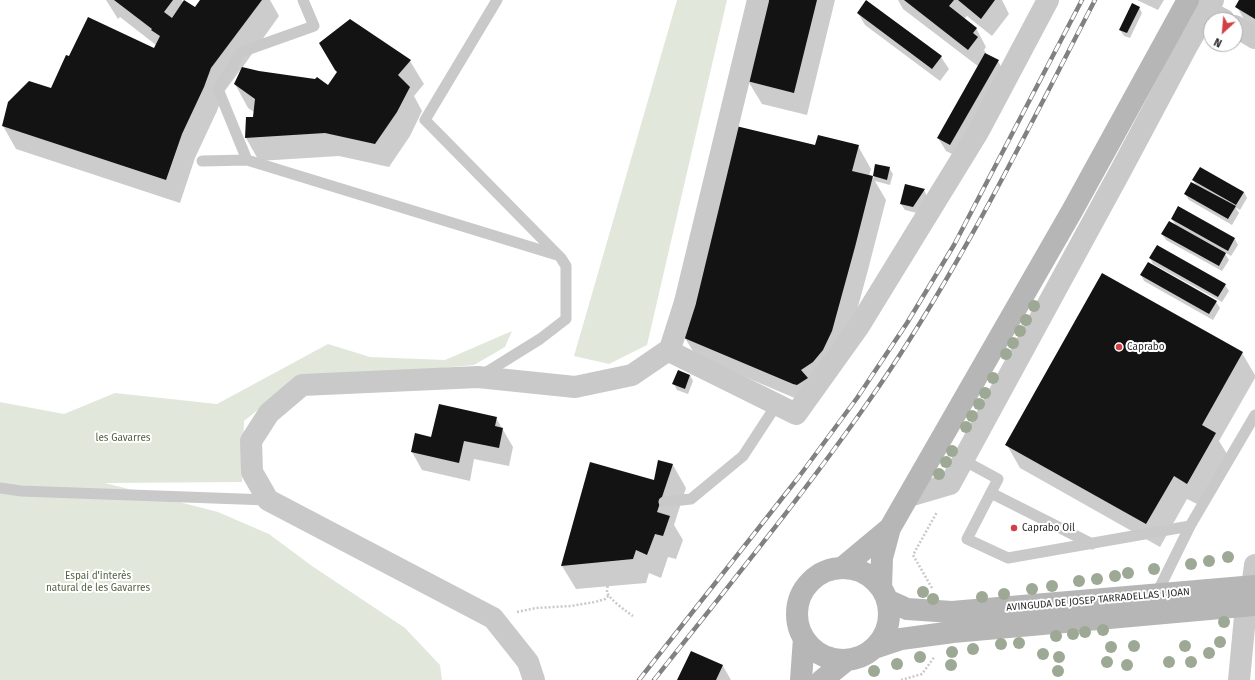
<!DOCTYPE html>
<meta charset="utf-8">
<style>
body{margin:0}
#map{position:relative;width:1255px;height:680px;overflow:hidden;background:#fff;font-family:"Fira Sans",sans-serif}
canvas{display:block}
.north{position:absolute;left:1203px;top:12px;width:40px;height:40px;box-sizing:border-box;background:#fff;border:1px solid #ababab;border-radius:50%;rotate:206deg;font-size:11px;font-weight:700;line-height:16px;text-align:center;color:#2c2c2c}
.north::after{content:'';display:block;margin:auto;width:14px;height:18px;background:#d14045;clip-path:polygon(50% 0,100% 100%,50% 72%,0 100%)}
</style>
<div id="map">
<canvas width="1255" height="680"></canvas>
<div class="north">N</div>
</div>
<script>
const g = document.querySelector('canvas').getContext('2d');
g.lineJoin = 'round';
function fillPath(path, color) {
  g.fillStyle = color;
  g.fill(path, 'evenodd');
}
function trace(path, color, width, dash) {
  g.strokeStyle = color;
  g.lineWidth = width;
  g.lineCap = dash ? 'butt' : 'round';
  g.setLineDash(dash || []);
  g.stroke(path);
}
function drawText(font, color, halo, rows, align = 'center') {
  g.font = font + ' "Fira Sans",sans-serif';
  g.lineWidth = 4;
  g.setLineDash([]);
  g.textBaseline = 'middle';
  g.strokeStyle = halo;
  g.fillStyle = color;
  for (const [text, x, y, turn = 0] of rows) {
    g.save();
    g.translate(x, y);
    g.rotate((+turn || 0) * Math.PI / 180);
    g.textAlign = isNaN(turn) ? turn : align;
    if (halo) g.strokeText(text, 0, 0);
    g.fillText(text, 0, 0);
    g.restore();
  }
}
const green = new Path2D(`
 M677,0H727L647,345L609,364L574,356Z
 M512,331L505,347L474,365L293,382L244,421L242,482L105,483L218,512L269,534L312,566L405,628L440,665L442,680H0V402L64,414L115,393L217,404L328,344L370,357L445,360Z`);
const shadow = new Path2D(`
 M106,0H182L183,3L195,9L201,0H270L279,16L242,68L328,87L338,73L350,20L410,61L424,84L414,96L422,111L410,136L389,167L339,156L259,161L246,138L247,118H253L254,112L248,108L235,84L241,69L224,92L217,111L195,158L180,203L16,149L3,126L52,89L154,49L156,45L120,17L118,19Z
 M769,0H835L807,115L762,104L748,81Z
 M898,0H1002L1009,14L992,36L967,16L964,19L976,28L986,47L984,50L987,55L998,61L1005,74L958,157L946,151L938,138L979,67L903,9Z
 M1137,0H1164L1158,10Z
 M1240,0H1255V34L1250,30L1237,7Z
 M866,1L941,57L949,69L940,81L865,25L858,13Z
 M1139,7L1142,13L1130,38L1124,36L1120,30Z
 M816,146H858L871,169L869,176L874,178L876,165L889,168L893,174L890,185L875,181L886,200L868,270L845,354L804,402L696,356L685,338Z
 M1193,180L1244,192L1247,198L1240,210L1235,207L1239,213L1232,225L1189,200L1185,194L1196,185Z
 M924,190L927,196L917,213L905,210L901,204Z
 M1172,219L1235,239L1238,245L1231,256L1224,252L1229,260L1222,271L1166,240L1162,234L1176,226Z
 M1150,258L1225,285L1229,291L1222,302L1153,264Z
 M1141,275L1216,302L1220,308L1213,320L1144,281Z
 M1242,353L1255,375V378L1219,441L1229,457L1201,506L1187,499L1160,547L1020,468L1007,445Z
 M690,375L693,381L688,394L677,390L674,384Z
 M496,418L513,447L509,466L474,459L470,481L422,470L412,452L416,434L432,438Z
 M591,463L654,481L673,465L686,488L674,525L683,540L676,559L668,557L661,578L649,573L646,583L576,589L562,566Z
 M691,652L723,666L731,680H678Z`);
const building = new Path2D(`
 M114,0H173L164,12L172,18L184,0L195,7L200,0H262L211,68L204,87L182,134L166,180L2,126L8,102L29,81L51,88L66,55L69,56L88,17L154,48L160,36L151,30L152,29Z
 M768,0H817L794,93L747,81Z
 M866,0L942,56L932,69L857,13Z
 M904,0H954L949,6L977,28L973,33L978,37L968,50Z
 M958,0H995L981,19Z
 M1239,0H1255V19L1235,7Z
 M1132,3L1140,7L1127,33L1119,30Z
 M350,19L411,60L398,75L410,87L397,112L375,144L325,133L245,138L246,117H253L255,99L234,84L242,67L259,71L315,79L317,77L328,85L337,72L335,70L319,43Z
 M985,53L999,60L950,145L937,138Z
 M736,126L815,145L818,135L859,145L852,171L873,176L855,247L832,331L823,350L813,362L801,370L808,378L797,385L793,384L684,338Z
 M875,164L890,167L887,180L873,176Z
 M1200,167L1244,192L1236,205L1192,180Z
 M1191,182L1236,206L1228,219L1184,194Z
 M905,184L925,189L913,207L900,204Z
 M1178,206L1235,238L1228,251L1171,219Z
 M1169,221L1226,253L1219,266L1161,234Z
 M1157,245L1226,284L1218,297L1149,258Z
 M1148,262L1217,301L1209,314L1140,275Z
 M1102,273L1243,352L1202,425L1216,433L1187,484L1174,476L1146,524L1005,445Z
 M678,370L690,375L685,389L672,384Z
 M439,404L497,417L495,426L503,428L499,448L464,441L459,463L411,452L415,433L431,437Z
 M658,460L673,464L657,512L670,516L663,536L655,534L647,555L636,550L633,559L561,566L590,462L654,480Z
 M691,651L723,665L716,680H677Z`);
const path = new Path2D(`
 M608,582C608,585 607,589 607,592C608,598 628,613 633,616
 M932,588L913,555L937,512
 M517,612L536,608L571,606L595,602L605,599L609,595
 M901,680L922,674L935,656`);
const lane = new Path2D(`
 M247,160L218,89L241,52L314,26L303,0
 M202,161L247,160L557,255
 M482,375L540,339L566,319V266L561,258L425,120L497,0
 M963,460L998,479L967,539L1008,558L1190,526
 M0,488L21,491L268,500
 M991,493L1092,544
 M664,502L691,499L743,456L777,404
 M1156,595L1190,526L1255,415`);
const street = new Path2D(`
 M1194,4L1224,20
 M1235,26L1255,38
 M670,349L673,353L796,414L859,326L978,132L1048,0
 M909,496L950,484L1121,170L1187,46L1213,0
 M1252,587L1255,565
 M534,680L528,662L493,618L268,500L252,472L251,441L269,413L302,385L478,377L575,387L632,375L670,349L685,302L758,0
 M1239,680L1246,606`);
const secondary = new Path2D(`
 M797 614a46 46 0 1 1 92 0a46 46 0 1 1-92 0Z
 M842,568L890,528
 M881,588L882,558L890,528L1072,211L1188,0
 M887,600L907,609L952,612L1255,586
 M874,648L901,639L953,632L1255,605
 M801,680L804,638
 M822,680L847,660`);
const rail = new Path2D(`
 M639,680L798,478L857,398L907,323L954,245L1082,0
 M654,680C725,590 800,499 866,405C955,279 1024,137 1095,0`);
const trees = [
 [1034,306],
 [1026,320],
 [1020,331],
 [1013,343],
 [1006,354],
 [993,378],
 [985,393],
 [979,404],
 [972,416],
 [966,427],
 [952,451],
 [946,462],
 [939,474],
 [1228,557],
 [1209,561],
 [1191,564],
 [1154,569],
 [1128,573],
 [1115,576],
 [1097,579],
 [1079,581],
 [1052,586],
 [1032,589],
 [923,592],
 [1004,594],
 [982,597],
 [933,599],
 [1224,622],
 [1103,630],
 [1085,632],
 [1073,634],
 [1056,636],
 [1220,642],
 [1019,643],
 [1001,644],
 [1134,646],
 [1185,646],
 [1111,647],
 [973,649],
 [952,652],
 [1209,653],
 [1043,654],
 [920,657],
 [1059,657],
 [1107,662],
 [1169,662],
 [1191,662],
 [897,664],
 [951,665],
 [1127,665],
 [874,671],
 [1058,671]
];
const markers = [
 [1119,347,4,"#d14045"],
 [1014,528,4,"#d14045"]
];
const poiNames = [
 ["Caprabo",1127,347],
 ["Caprabo Oil",1022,528]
];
const parkNames = [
 ["les Gavarres",123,438],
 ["Espai d'interès",98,576],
 ["natural de les Gavarres",98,588]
];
const streetNames = [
 ["AVINGUDA DE JOSEP TARRADELLAS I JOAN",1098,600,-5]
];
fillPath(green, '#e1e8db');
fillPath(shadow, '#0003');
fillPath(building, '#131313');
trace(path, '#c9c9c9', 2.5, [2, 2]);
trace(lane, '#c9c9c9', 11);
trace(street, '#c9c9c9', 22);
trace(secondary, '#b6b6b6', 22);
trace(rail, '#818181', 4.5);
trace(rail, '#fff', 3, [9]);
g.fillStyle = '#9ea995';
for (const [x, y] of trees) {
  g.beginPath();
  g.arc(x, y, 6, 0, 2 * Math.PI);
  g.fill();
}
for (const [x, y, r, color] of markers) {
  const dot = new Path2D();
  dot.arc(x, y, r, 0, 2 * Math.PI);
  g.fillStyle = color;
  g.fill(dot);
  trace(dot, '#fff', 1.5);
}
drawText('10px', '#2c2c2c', '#fff', poiNames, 'left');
drawText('10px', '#4e623f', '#fff', parkNames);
drawText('10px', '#2c2c2c', '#fff', streetNames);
</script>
